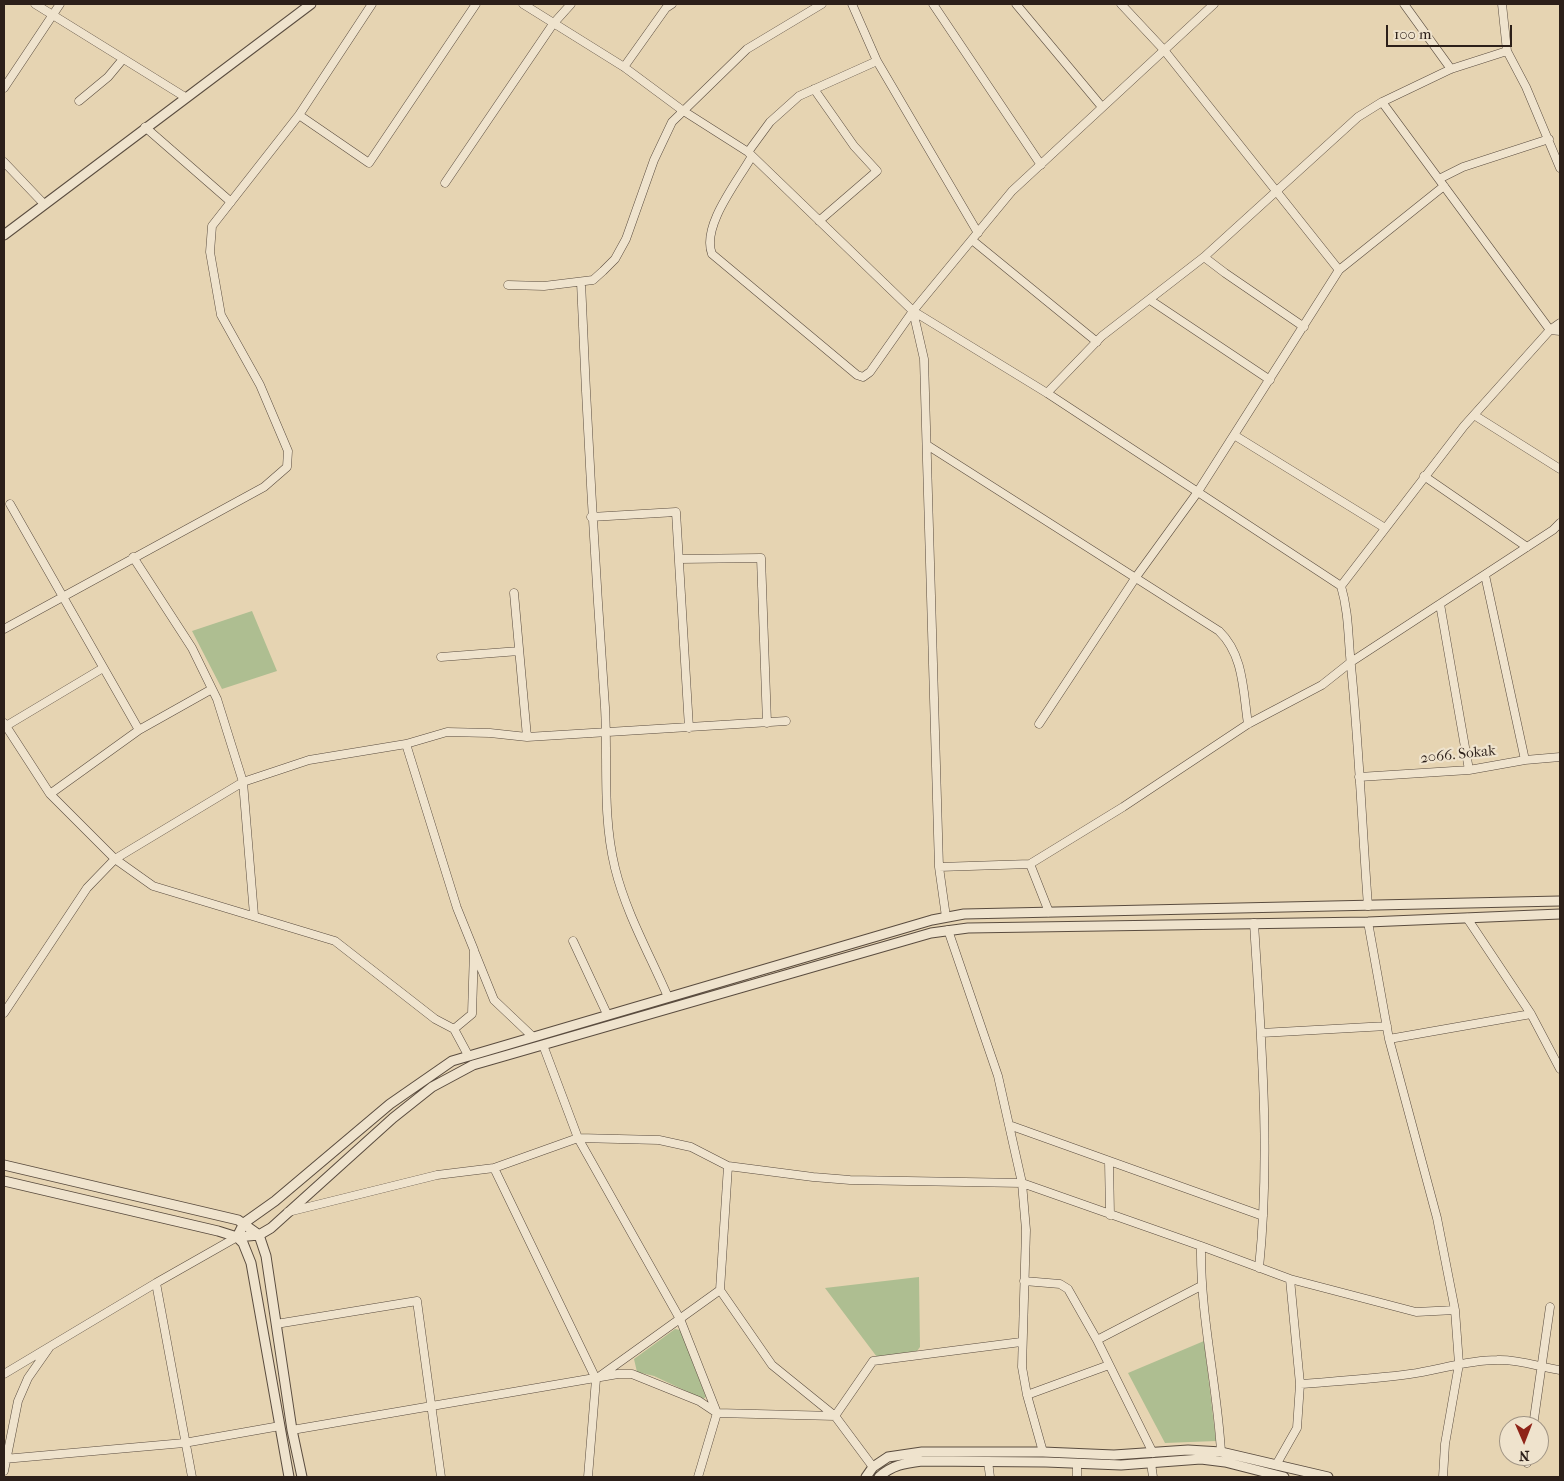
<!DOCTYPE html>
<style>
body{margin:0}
#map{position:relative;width:1564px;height:1481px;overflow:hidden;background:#e6d4b2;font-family:"IM FELL French Canon",serif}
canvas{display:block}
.frame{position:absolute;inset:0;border:5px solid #2c1f19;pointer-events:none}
.north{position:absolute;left:1499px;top:1416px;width:50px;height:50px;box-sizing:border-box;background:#efe3cd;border:1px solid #a19585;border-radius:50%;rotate:179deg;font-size:14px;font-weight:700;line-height:20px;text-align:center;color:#2c1f19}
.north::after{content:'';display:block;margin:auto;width:18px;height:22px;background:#8f2418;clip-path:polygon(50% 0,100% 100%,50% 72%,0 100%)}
.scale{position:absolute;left:1386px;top:25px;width:126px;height:22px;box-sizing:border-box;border:2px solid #2c1f19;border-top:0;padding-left:6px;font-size:15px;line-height:18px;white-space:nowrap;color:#2c1f19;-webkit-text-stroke:4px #efe3cd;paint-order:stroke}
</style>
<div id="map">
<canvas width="1564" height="1481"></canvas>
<div class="frame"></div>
<div class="north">N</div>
<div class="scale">100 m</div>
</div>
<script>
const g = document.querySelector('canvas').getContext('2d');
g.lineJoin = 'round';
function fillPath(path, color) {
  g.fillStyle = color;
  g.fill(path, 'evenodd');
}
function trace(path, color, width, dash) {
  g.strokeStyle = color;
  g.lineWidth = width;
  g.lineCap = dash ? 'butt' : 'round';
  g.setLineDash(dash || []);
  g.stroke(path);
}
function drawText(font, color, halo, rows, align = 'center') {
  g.font = font + ' "IM FELL French Canon",serif';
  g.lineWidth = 4.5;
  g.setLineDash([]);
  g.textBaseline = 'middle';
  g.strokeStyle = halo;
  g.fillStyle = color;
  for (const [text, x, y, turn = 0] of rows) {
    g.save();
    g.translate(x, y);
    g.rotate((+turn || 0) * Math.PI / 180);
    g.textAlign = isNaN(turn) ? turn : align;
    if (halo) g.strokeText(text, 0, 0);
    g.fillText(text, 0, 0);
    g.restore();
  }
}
const green = new Path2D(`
 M252,611L277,671L222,689L192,631Z
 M919,1277L920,1347L917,1351L877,1357L825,1288Z
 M675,1329L680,1330L706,1397L703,1399L654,1376L637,1372L634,1359Z
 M1204,1341L1216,1441L1165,1443L1128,1373Z`);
const minor = new Path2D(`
 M35,4L185,97
 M523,4L624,67L682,110L748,152L913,311L924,359L939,867L946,917
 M852,4L877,61L978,233
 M933,4L1041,165
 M1016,4L1102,107
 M1121,4L1164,50L1339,270
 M1404,4L1451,69
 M1502,4L1507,51L1526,87L1560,168
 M624,67L666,8L672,4
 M4,88L60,4
 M814,89L854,146L877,171L819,221
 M79,101L108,77L123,59
 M1382,102L1451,69L1507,51
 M299,115L369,163L476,4
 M145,127L231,202
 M748,152L770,122L799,96L877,61
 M752,156C738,181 701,226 712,254L857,375L863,377L870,372L913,311L1012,191L1214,4
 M4,162L44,204
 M1439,179L1463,167L1549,139
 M445,183L553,24L571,4
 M972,240L1097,342
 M1204,257L1225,273L1304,327
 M581,282C587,424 595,565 605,707C608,761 602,815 615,868C626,913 650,955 668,997
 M508,285L544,286L593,280L603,271L615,259L626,239L654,160L672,122L747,49L822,4
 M1150,300L1270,380
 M913,311L1047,393L1341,586C1349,613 1348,638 1351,666C1359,746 1362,826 1368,906
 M1047,393L1102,336L1204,257L1358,117L1382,102L1550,330L1560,331
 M1474,415L1560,469
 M1234,435L1385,528
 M927,445L1219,631C1244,655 1243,691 1248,724
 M1424,476L1527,547
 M10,504L139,730
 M591,517L676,512L689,728
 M133,557L192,648L217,699L243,782L254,915
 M679,559L761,558L767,723
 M1485,575L1525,760
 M1341,586L1464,426L1550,330L1560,323
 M514,593L527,737
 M1440,604L1469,770
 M4,629L264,487L287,467L288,451L260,385L221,315L210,252L212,226L299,115L372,4
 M441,657L519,651
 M4,723L50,794L115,859L153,886L335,941L435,1019L454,1029L468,1055
 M1039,724L1136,577L1197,493L1339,270L1444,186
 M6,726L103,668
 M406,744L457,908L474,950L472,1014L454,1029
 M1359,777L1469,770L1525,760L1560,757
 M50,794L139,730L212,689
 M1030,864L1049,912
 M939,867L1030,864L1123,807L1248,724L1322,685L1351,662L1553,530L1560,523
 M1467,918L1531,1014L1560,1069
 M1368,922L1389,1039L1437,1218L1455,1310
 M1254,923C1261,1037 1271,1153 1259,1268
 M948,930L998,1076L1022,1183L1026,1230L1022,1367L1027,1395L1043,1452
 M573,941L607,1014
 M475,953L494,1000L532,1036
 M4,1013L87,888L115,859L243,782L309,760L406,744L447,732L490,733L527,737L786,721
 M1261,1033L1387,1026
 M1389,1039L1531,1014
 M543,1045L578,1138L680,1319L717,1413L698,1477
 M1009,1125L1263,1216
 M1109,1161L1110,1215
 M494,1168L596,1379
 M288,1212L437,1175L494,1168L578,1138L659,1140L691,1147L728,1166L813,1177L850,1180L1022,1183L1201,1246C1200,1316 1217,1383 1221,1452
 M1201,1246L1290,1279L1300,1384
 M1290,1279L1416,1312L1455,1310L1459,1364L1445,1444L1443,1477
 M1024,1281L1060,1284L1068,1289L1097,1340L1153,1453
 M156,1283L192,1477
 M720,1290L772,1365L835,1416L873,1467
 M276,1324L417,1301L441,1477
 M1097,1340L1201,1286
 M4,1374L156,1283L237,1237
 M1027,1395L1109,1365
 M1533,1426L1550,1307
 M292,1430L618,1374H632L699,1401L717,1413L835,1416L873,1361L1021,1342
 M4,1459L184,1443L280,1426
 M988,1461L990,1477
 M1151,1463L1153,1477
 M1527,1463L1528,1456
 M1276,1465L1297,1428L1300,1384C1337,1381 1374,1379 1410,1374C1439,1370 1467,1360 1497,1360C1519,1359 1539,1367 1560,1370
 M4,1471L18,1401L28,1378L49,1348
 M588,1477L596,1379L720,1290L728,1166
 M1077,1477V1464`);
const tertiary = new Path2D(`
 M4,235L311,4
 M4,1165L238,1220L259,1235L266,1256L292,1430L302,1477
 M4,1181L218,1231L237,1237L243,1243L251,1263L289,1477
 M237,1237L244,1223L275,1201L390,1104L452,1061L932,920L964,914L1560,901
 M237,1237L259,1235L271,1228L393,1118L432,1087L473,1065L931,933L968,928L1368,922L1560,914
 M866,1477L873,1467L888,1457L922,1452H1043L1114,1455L1188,1450L1221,1452L1328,1477
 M879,1477C892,1465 905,1463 922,1461L1046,1462L1121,1465L1201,1459L1225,1462L1284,1477`);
const streetNames = [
 ["2066. Sokak",1458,755,-6]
];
fillPath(green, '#aebe91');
trace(minor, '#5a4c3f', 9);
trace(tertiary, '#5a4c3f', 11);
trace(minor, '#efe3cd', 8);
trace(tertiary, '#efe3cd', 9);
drawText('15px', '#2c1f19', '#efe3cd', streetNames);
</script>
